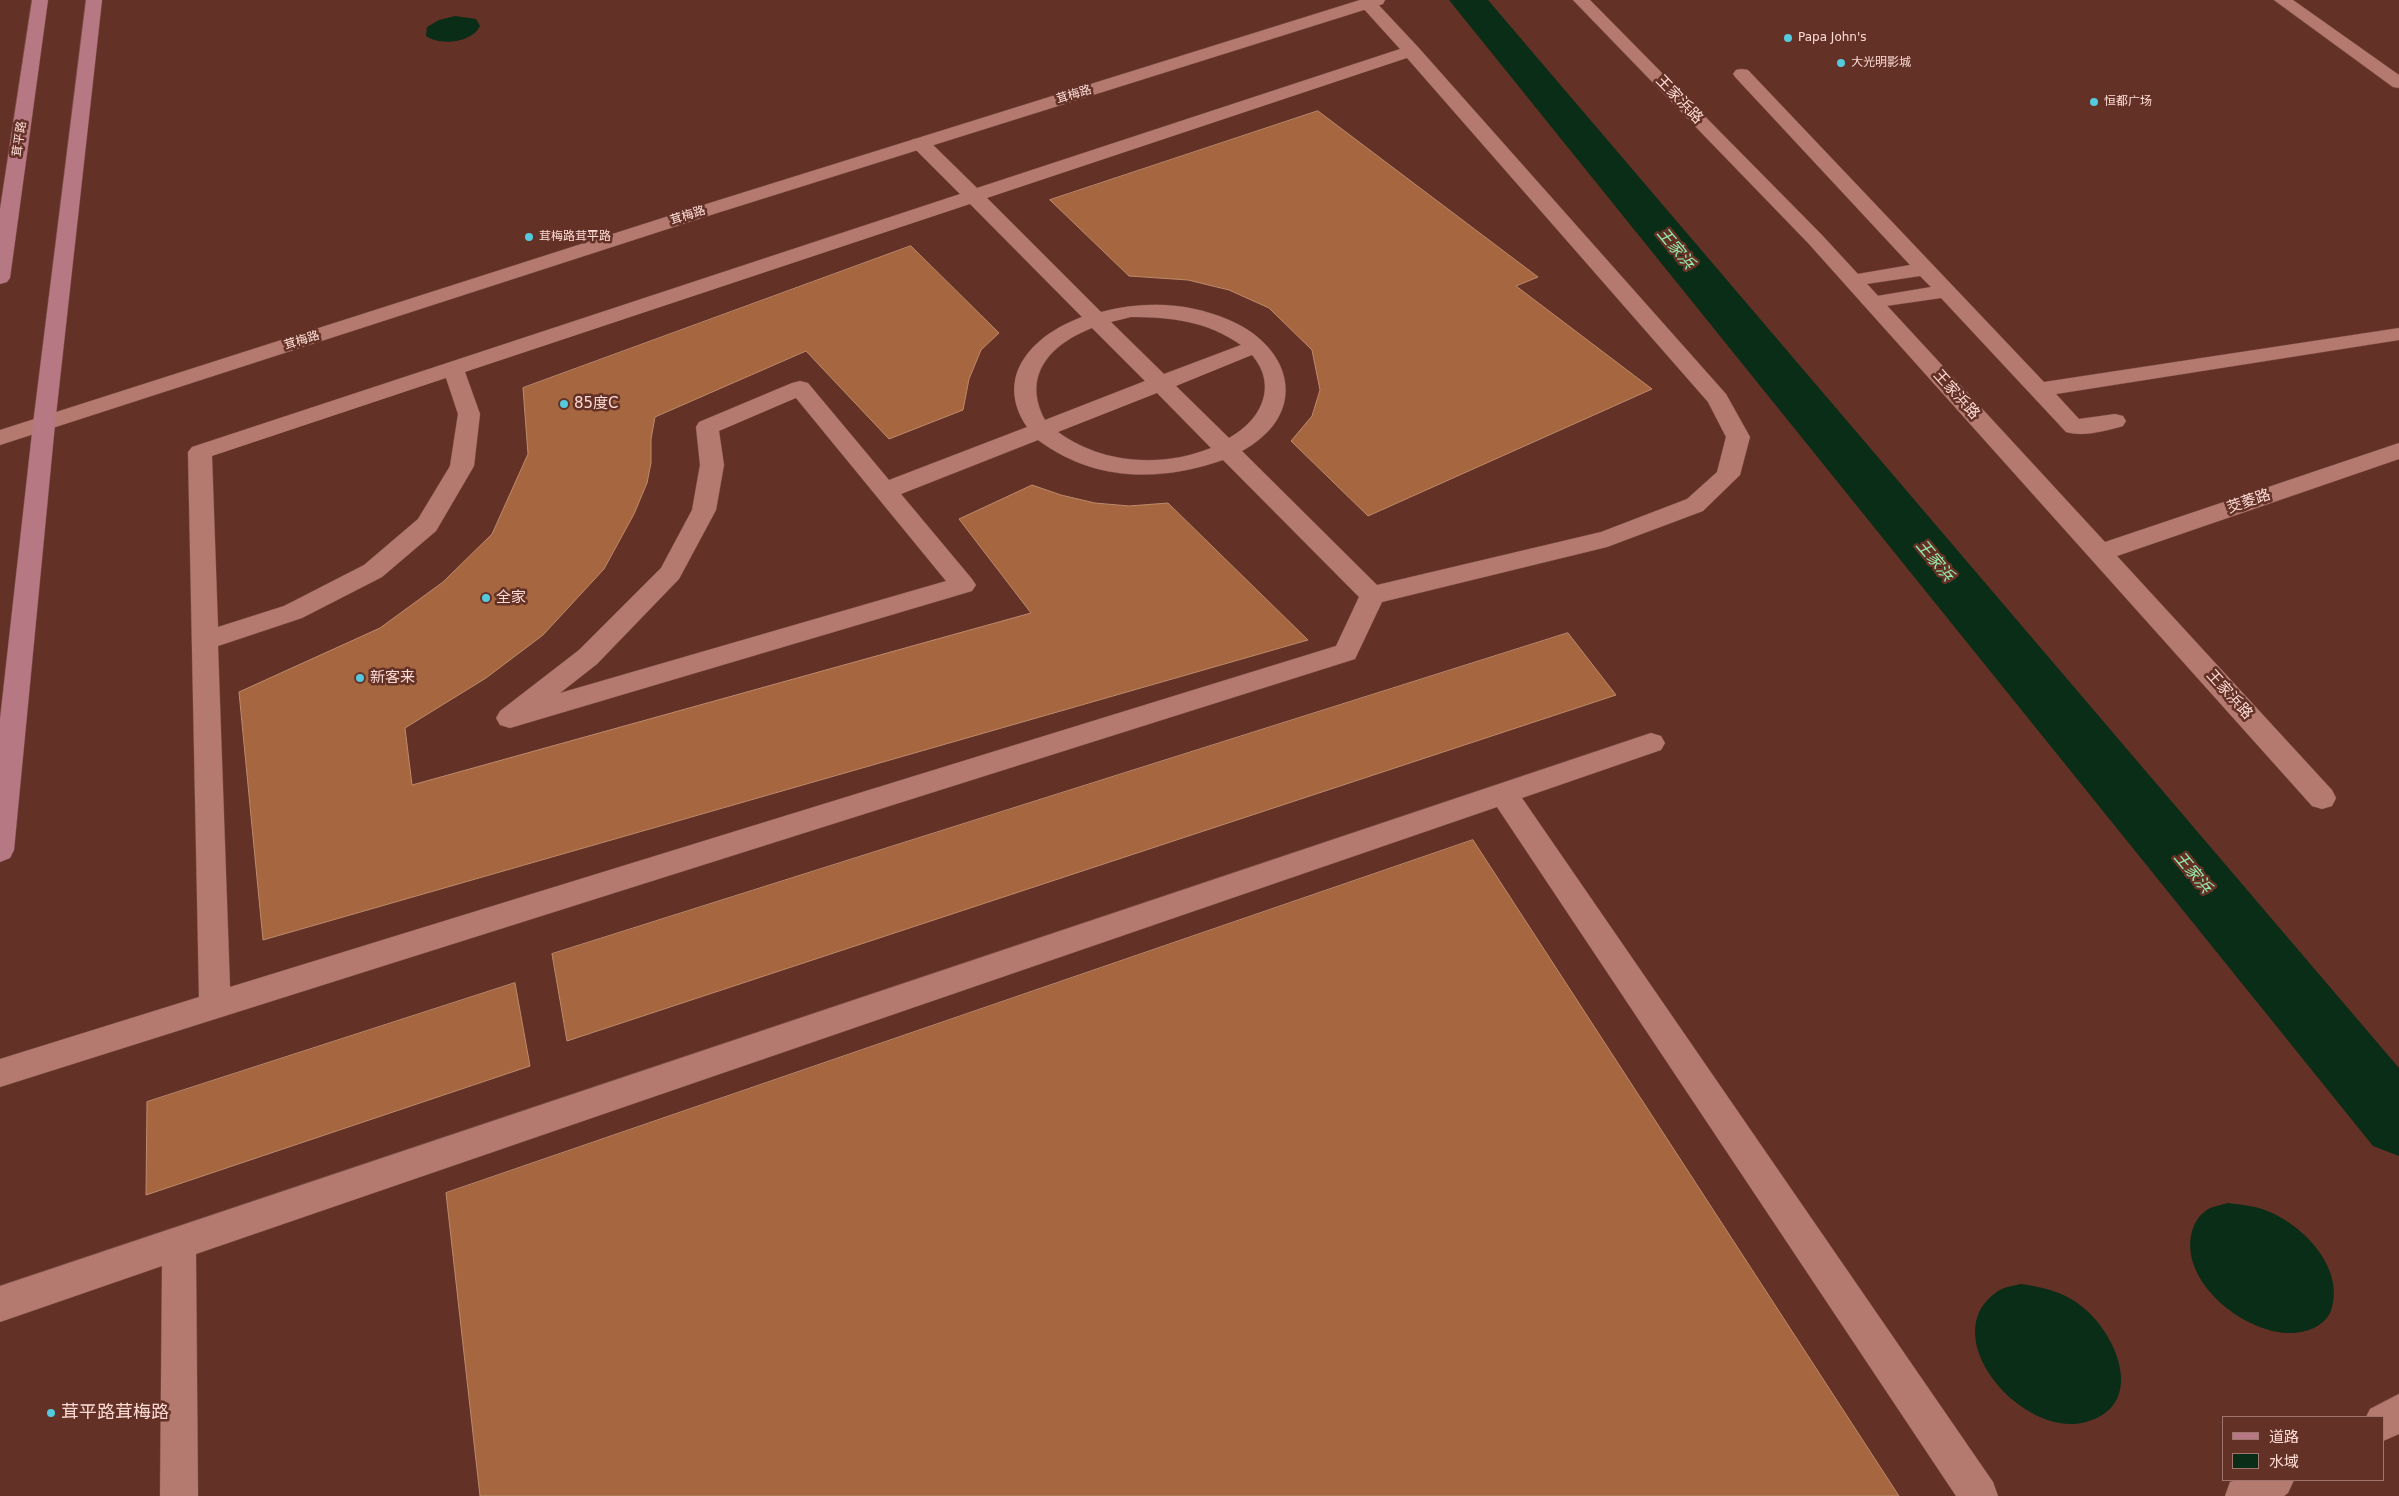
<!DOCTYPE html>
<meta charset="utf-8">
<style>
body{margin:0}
#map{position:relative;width:2399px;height:1496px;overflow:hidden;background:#643127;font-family:"DejaVu Sans","Noto Sans SC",sans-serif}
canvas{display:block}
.legend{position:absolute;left:2222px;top:1416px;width:162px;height:65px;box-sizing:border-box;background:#643127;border:1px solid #a1756d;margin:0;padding:6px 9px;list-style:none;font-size:15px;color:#fddcd5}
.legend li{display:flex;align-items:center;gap:10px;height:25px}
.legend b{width:25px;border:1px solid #a1756d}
</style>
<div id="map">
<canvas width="2399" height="1496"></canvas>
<ul class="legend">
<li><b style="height:6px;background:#b67882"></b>道路</li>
<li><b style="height:14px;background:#092d16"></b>水域</li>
</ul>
</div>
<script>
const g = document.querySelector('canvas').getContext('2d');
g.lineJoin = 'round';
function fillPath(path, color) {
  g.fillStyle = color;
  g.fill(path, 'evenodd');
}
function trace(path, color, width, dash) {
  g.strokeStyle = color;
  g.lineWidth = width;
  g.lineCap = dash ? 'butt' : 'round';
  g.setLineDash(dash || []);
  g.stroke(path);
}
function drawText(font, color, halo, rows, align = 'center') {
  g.font = font + ' "DejaVu Sans","Noto Sans SC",sans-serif';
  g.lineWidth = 5;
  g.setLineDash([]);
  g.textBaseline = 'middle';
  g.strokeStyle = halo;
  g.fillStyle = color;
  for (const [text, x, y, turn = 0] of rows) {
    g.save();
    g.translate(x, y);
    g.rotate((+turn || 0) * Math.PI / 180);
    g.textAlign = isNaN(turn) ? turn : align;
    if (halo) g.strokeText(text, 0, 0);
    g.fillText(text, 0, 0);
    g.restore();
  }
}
const water = new Path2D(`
 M455,16L476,19L480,26C472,43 440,46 426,36L427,27L439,20Z
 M2228,1203C2244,1205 2258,1206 2272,1213C2307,1229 2345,1270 2331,1311C2325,1325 2309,1332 2294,1333C2246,1336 2175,1280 2193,1228C2196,1220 2202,1212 2210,1208C2215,1206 2222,1205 2228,1203Z
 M2020,1284C2044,1287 2068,1293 2086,1310C2119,1339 2145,1406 2086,1422C2023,1440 1932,1335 1998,1291C2004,1287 2013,1286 2020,1284Z`);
const canal = new Path2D(`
 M1449,0H1488L2399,1068V1156L2373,1146Z`);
const building = new Path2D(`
 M1318,111L1538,277L1516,286L1652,389L1368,516L1291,441L1312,416L1320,390L1312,350L1269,308L1229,290L1188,280L1129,276L1050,200Z
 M911,246L999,333L981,350L969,379L963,410L889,439L806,351L655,417L651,439V463L647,483L634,514L604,569L543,635L486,678L405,728L412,785L1031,613L959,519L1032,485L1061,495L1095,503L1129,506L1168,503L1308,640L263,940L239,692L380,628L443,582L492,534L528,454L523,388Z
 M1568,633L1616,695L567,1041L552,954Z
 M1473,840L1899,1496H480L446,1193Z
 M515,983L530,1066L146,1195L147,1102Z`);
const service = new Path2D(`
 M1362,0H1374L1418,47L1726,394L1750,437L1740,475L1703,511L1607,547L1382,602L1355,659L0,1087V1059L199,997L188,452L192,447L960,194L913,147L911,143L913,139H927L977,188L1400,49L1362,7L1360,3ZM1407,58L1708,402L1726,437L1717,472L1687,499L1601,532L1377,585L1242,451C1310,414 1293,347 1229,320C1187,302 1144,301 1101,312L987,198ZM970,204L1082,317C1033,335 993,376 1027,427L889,480L808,383L800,381L792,383L699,422L696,427L700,465L692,510L661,568L579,650L500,711L496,718L500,725L510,728L972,591L976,585L972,579L901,494L1038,440C1095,482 1159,482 1223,460L1359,597L1336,646L230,987L218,646L302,618L382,577L436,531L474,466L480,414L465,372ZM1131,317C1171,317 1207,321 1241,345L1164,374L1111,322ZM1092,328L1145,381L1045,420C1021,375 1051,344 1092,328ZM1252,355C1279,387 1260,421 1229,438L1176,386ZM446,378L458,414L450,466L418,519L364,565L284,606L218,627L212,456ZM1157,393L1211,448C1161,468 1102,464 1058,432ZM796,398L946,581L560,693L597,664L679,579L716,510L724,465L719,431Z
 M2274,0H2293L2399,75V88L2393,87Z
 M1742,69L1748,70L2044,382L2399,328V340L2056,394L2079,419L2115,414L2123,416L2126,421L2123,426C2106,431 2083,437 2066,432L1941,298L1872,308L1865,306L1861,302L1865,298L1931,287L1920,276L1853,286L1846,284L1843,280L1846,276L1910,265L1736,78L1733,74L1736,70Z
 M1651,733L1661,736L1665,743L1661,750L1522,798L1993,1482L1998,1496H1956L1497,807L196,1254L198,1496H160L162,1266L0,1322V1286Z
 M2399,1394V1434L2383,1441V1417H2366L2370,1409Z
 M2236,1480H2294L2288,1493L2284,1496H2225L2230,1482Z`);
const minor = new Path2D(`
 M1573,0H1590L1822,235L2105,542L2399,443V459L2117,556L2332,790L2336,798L2332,806L2322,809L2312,806L1808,243Z`);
const tertiary = new Path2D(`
 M1360,0H1385L1383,4L714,214L0,445V430L700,206Z`);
const secondary = new Path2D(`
 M32,0H48L10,278L7,282L0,284V209Z
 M86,0H102L55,424L14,850L10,858L0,862V719L33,424Z`);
const markers = [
 [1788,38,5,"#55cadf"],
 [1841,63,5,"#55cadf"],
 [2094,102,5,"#55cadf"],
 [529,237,5,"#55cadf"],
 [564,404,5,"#55cadf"],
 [486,598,5,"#55cadf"],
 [360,678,5,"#55cadf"],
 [51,1413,5,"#55cadf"]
];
const farPoinames = [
 ["Papa John's",1798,38],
 ["大光明影城",1851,63],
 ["恒都广场",2104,102],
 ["茸梅路茸平路",539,237]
];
const farStreetnames = [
 ["茸梅路",1074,95,-17],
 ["茸平路",20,139,-82],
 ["茸梅路",688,216,-18],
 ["茸梅路",302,341,-18]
];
const streetNames = [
 ["王家浜路",1679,100,46],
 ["王家浜路",1956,395,48],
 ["茭菱路",2249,502,-19],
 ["王家浜路",2229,695,48]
];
const poiNames = [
 ["85度C",574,404],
 ["全家",496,598],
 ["新客来",370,678]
];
const waterNames = [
 ["王家浜",1675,249,50],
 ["王家浜",1934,561,50],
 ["王家浜",2192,873,50]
];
const nearPoinames = [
 ["茸平路茸梅路",61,1413]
];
fillPath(water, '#092d16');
fillPath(canal, '#092d16');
fillPath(building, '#a66740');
trace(building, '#bd8a6b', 1);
trace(service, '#7a4d46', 1);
trace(minor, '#7a4d46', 1);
trace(tertiary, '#7a4d46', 1);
trace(secondary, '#7a4d46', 1);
fillPath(service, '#b57a6f');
fillPath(minor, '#b57a6f');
fillPath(tertiary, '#b57a6f');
fillPath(secondary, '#b67882');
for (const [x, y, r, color] of markers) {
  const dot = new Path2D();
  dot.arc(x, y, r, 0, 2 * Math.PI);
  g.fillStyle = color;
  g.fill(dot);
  trace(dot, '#643127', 2);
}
drawText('12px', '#fddcd5', '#643127', farPoinames, 'left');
drawText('12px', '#fddcd5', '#643127', farStreetnames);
drawText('15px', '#fddcd5', '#643127', streetNames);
drawText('15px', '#fddcd5', '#643127', poiNames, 'left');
drawText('italic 16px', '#93eeac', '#643127', waterNames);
drawText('18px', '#fddcd5', '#643127', nearPoinames, 'left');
</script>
